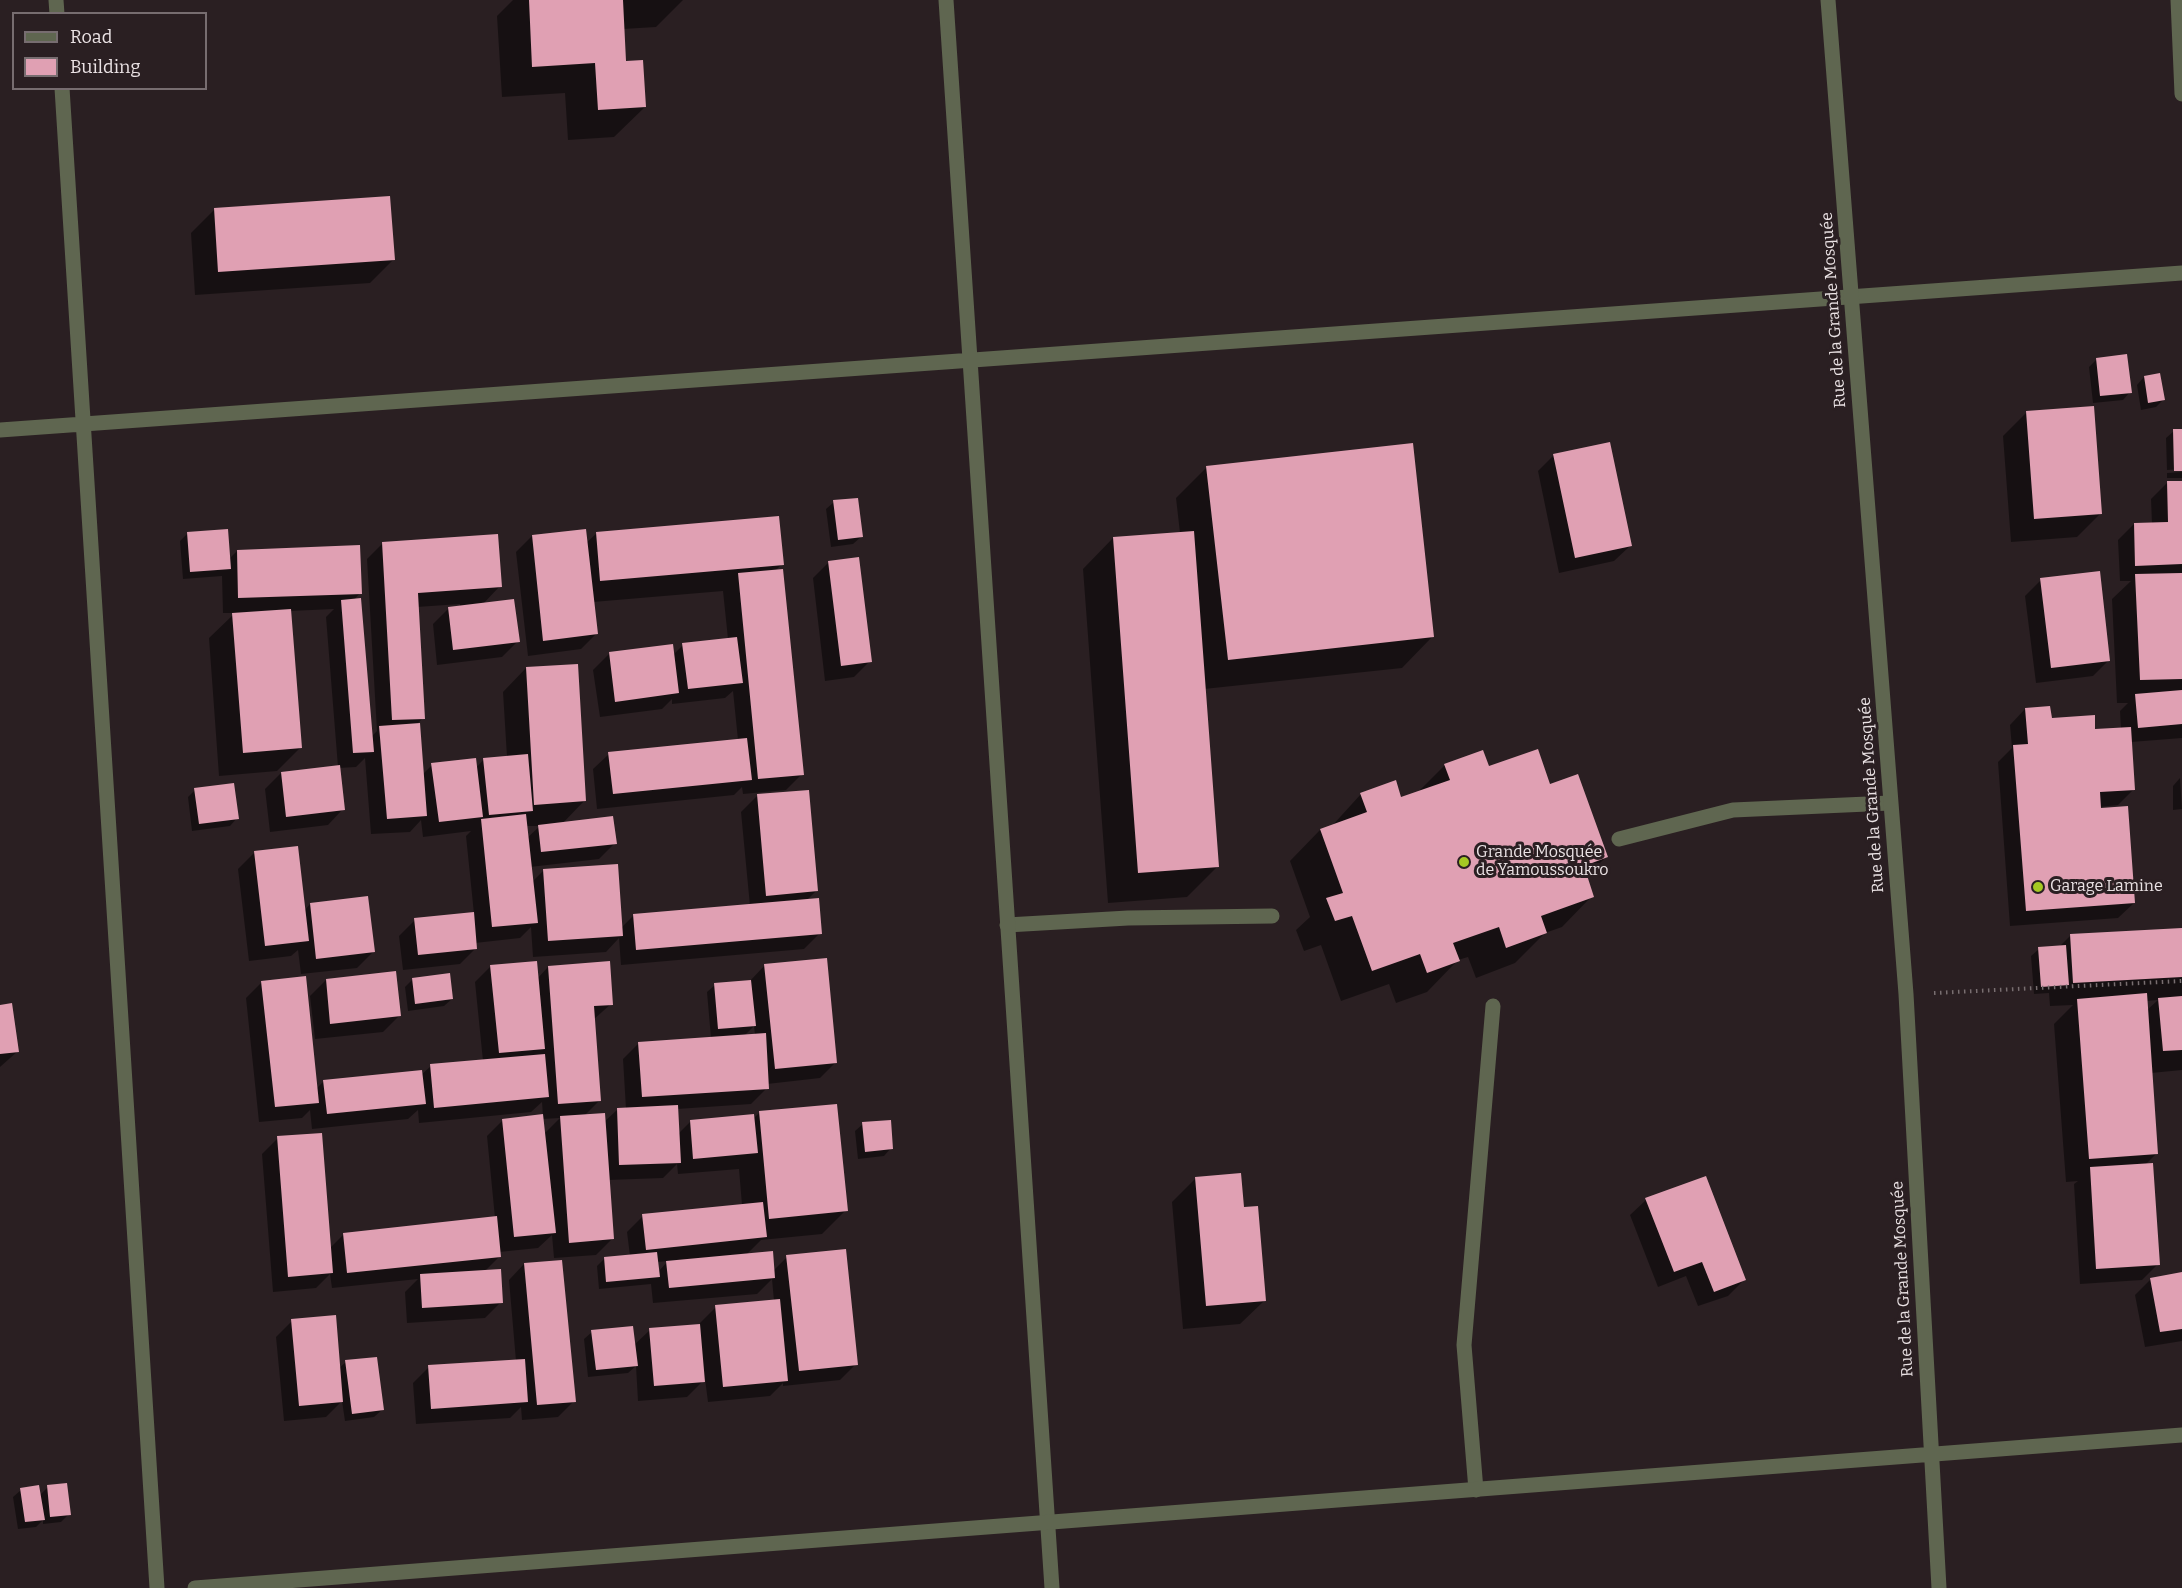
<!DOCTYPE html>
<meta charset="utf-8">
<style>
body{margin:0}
#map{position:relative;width:2182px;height:1588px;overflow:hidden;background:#2a1f22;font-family:Bitter,serif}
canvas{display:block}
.legend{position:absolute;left:12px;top:12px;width:195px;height:78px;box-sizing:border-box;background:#2a1f22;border:2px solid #776d70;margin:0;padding:8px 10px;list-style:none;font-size:18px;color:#eae2e4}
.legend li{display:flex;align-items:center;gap:12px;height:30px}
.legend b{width:30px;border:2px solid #776d70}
</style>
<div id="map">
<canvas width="2182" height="1588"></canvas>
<ul class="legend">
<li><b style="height:8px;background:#5f6650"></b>Road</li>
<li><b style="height:16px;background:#e0a0b3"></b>Building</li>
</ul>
</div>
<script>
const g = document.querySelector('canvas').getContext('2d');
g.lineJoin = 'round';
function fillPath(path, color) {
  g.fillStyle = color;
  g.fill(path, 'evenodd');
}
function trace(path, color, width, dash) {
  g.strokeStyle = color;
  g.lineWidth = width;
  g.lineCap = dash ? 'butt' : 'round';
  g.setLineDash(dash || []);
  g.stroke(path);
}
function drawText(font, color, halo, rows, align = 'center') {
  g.font = font + ' Bitter,serif';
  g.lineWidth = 6;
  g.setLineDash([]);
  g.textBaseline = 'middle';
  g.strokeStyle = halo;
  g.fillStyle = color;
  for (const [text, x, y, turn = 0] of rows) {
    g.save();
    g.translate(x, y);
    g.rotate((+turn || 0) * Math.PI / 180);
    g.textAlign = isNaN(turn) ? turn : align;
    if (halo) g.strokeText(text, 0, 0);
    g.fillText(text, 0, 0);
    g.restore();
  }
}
const shadow = new Path2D(`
 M513,0H683L656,27L623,29L625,63L645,107L614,137L568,140L565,93L502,97L497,16Z
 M215,209L393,260L370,283L195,295L191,233Z
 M2096,360L2130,392L2123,400L2093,403L2089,367Z
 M2144,377L2163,400L2156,407L2141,410L2137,385Z
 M2027,412L2101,513L2077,537L2011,542L2003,436Z
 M2182,430V469L2167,470L2166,438L2174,431Z
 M1554,455L1630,546L1614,561L1559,573L1538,471Z
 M1207,467L1432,637L1402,668L1204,689L1218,866L1187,897L1108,903L1083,569L1113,538L1180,533L1176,498Z
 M2182,472V478H2167V473Z
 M2182,482V738L2131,742L2134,789L2118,805L2099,807L2134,903L2118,918L2010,926L1998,762L2012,748L2010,725L2025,709L2050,720L2094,731L2121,729L2120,711L2128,703H2117L2112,599L2131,581H2120L2118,540L2134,524H2152L2151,499L2167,483Z
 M834,502L861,537L853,544L831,547L826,509Z
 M597,533L782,564L775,571L802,774L786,790L743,794L742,787L734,795L597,809L593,769L609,754L738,740L733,691L725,698L672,704V699L662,709L600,717L593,670L609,654L673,655L683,645L728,639L723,591L593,602L596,634L581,649L528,656L516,552L532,536L586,543Z
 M187,534L228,560L237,551L360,593L353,601L371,737L377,731L367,559L383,543L500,586L483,604L518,641L502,657L437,665L433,624L449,608L460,607V604L417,607L423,718L418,723L422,775L432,765L476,768L484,759L507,757L503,692L526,668L585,800L562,824L615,843L599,859L530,867L532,882L544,870L621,928L634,915L750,906L741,812L757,796L816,891L806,901L820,933L804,949L621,965L619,938L606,952L533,957L531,927L520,938L475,943L476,948L460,964L403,970L399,936L415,920L474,914L466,836L471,831L423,837L421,820L410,832L371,834L365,758L356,767L339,768L343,809L328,825L270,832L265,789L281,773L338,767L326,617L334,609L290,611L300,748L277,771L219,776L209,638L235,613H223L222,576L183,579L180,541ZM526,826H540L527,838Z
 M829,562L870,661L854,677L825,681L813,578Z
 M2041,580L2109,660L2093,676L2036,683L2025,596Z
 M1445,765L1488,768L1550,786L1606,857L1586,877L1592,896L1562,927L1545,933L1515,963L1476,978L1468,957L1458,960L1427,992L1396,1003L1389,984L1341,1001L1321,945L1304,951L1296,930L1310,917L1290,861L1320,830L1331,827L1361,794L1401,799L1417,793Z
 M2180,778L2182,809L2173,810V786Z
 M195,790L237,818L230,826L192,831L188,797Z
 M254,853L304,911L310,904L373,952L357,968L301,974L298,950L291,956L249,961L238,869Z
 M2182,929V1070L2151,1073L2157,1153L2145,1165L2158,1264L2142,1280L2080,1284L2074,1184L2078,1181L2066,1182L2054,1024L2073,1005L2050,1006L2049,993L2034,994L2031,956L2039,949L2059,947L2071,935ZM2158,1000L2146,1011V1001Z
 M765,965L836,1062L820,1078L767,1084V1088L751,1104L677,1109L678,1134L690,1122L753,1119L759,1113L846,1210L822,1234L761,1240L746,1255L773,1271L787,1257L856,1364L840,1380L783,1386V1383L770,1396L708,1402L705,1379L687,1397L638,1401L636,1366L628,1373L588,1377L584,1339L592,1332L634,1345L650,1330L700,1326V1323L716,1307L774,1301L772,1279L757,1294L653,1303L651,1284L599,1289L597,1266L604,1259L630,1256L627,1232L643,1216L742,1205L739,1169L678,1174L677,1164L663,1178L608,1180L612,1239L596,1255L554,1258L552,1235L538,1248L499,1252L500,1256L484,1272L501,1302L485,1318L407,1323L405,1292L418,1279L332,1288L330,1274L316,1288L273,1292L262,1154L278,1138L330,1248L344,1234L495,1218L487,1136L503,1120L543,1116L542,1102L531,1112L419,1123L418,1110L408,1119L312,1129L310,1110L302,1118L259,1122L246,998L262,982L316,1089L324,1081L421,1075L431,1066L483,1061L475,982L491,966L537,979L548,967L611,1004L593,1020L600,1100L584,1116L604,1122L617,1110L626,1109L623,1059L639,1043L711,1038L707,992L715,985L749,982ZM754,1026L755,1035L744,1036ZM560,1118L544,1134L542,1119ZM668,1261L658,1272L657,1262Z
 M413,979L452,999L444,1006L408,1011L405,987Z
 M326,980L399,1016L383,1032L315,1039L310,996Z
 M0,1006L18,1051L0,1067Z
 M863,1124L891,1148L884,1156L858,1159L855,1131Z
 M1196,1178L1243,1209L1264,1301L1240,1324L1183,1329L1172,1202Z
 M1646,1200L1744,1280L1728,1296L1698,1306L1686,1276L1658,1287L1630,1215Z
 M524,1264L574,1401L558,1417L522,1420L521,1407L510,1418L416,1424L413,1383L429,1367L516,1361L509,1280Z
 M2182,1273V1341L2145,1347L2135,1295L2151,1279Z
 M292,1321L339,1368L346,1362L382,1410L374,1417L345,1421L342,1401L326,1417L284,1421L276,1337Z
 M48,1487L69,1514L61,1522L43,1524V1520L36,1527L18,1529L13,1497L21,1490L40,1495Z`);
const building = new Path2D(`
 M529,0H623L626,61L643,60L646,107L598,110L595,63L532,67Z
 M390,196L395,260L218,272L214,208Z
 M2127,354L2132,393L2100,396L2096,358Z
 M2160,373L2165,400L2148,403L2144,376Z
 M2094,406L2102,514L2034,519L2026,411Z
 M2173,429H2182V471H2174Z
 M1610,442L1632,546L1575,558L1553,454Z
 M1413,443L1434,637L1228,660L1206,466Z
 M2167,481H2182V564L2135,566L2134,523L2168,522Z
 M858,498L863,537L838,540L833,500Z
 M779,516L784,565L600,581L596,532Z
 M228,529L231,569L190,572L187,532Z
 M586,529L598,634L543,641L532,535Z
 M1194,531L1219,867L1138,873L1113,537Z
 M498,534L502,587L418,593L425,719L392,720L382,542Z
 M360,545L362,594L238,598L237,550Z
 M859,557L872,662L841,666L828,561Z
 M783,569L804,775L758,779L738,573Z
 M2100,571L2110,661L2051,668L2040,578Z
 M2182,573V679L2140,680L2135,574Z
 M361,598L374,752L353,753L341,600Z
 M514,599L520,642L453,650L448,607Z
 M291,609L302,748L243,753L232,613Z
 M737,637L743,683L688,689L682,643Z
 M673,644L679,693L615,702L609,652Z
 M578,664L586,801L534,805L526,667Z
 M2182,690V724L2138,728L2135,694Z
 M2050,706L2052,718L2095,715V729L2131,727L2135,790L2100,792L2101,808L2128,806L2135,903L2026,911L2013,745L2028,744L2025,708Z
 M420,723L427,816L387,819L379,726Z
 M747,738L752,780L613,794L608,752Z
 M1538,749L1550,784L1578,774L1608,857L1584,866L1594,897L1541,916L1547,933L1506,948L1499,927L1453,943L1460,961L1427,973L1420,954L1372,971L1352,916L1335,921L1326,898L1343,893L1320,829L1367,812L1360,793L1396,780L1401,797L1450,780L1444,764L1483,750L1489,766Z
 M528,754L533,811L489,815L483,758Z
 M476,758L483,817L439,822L431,763Z
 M340,765L345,810L286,817L281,772Z
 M234,783L239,819L199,824L194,788Z
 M809,790L818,891L766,896L757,794Z
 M526,814L538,923L492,927L481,819Z
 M613,816L617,844L541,852L538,825Z
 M298,846L309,941L265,946L254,851Z
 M618,864L623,936L548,941L543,869Z
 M368,896L375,952L316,959L310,903Z
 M819,898L822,934L636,950L633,914Z
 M474,912L477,949L418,955L414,918Z
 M2182,928V977L2073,983L2070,934Z
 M2066,945L2069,985L2041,987L2038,947Z
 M827,958L837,1063L775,1069L764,964Z
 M537,961L545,1049L499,1053L490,965Z
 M610,961L613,1005L594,1006L601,1101L558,1104L548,966Z
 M396,971L401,1016L330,1024L326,979Z
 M450,973L453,999L415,1004L412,978Z
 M306,976L319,1103L275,1107L261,981Z
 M751,980L756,1026L718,1029L714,983Z
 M2147,993L2158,1154L2089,1159L2077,999Z
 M2182,996V1050L2163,1051L2158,998Z
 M12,1003L19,1052L0,1054V1005Z
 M766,1033L769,1089L642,1097L638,1042Z
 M545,1054L549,1097L434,1108L430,1064Z
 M422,1070L426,1104L327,1114L323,1080Z
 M837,1104L848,1211L769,1219L759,1111Z
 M678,1105L681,1163L619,1165L617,1108Z
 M605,1113L614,1239L569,1243L560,1116Z
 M543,1114L556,1233L514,1237L502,1119Z
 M754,1114L758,1153L693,1159L690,1120Z
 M891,1120L893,1149L865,1152L862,1122Z
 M322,1133L333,1273L288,1277L277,1136Z
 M2153,1163L2160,1265L2096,1269L2090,1167Z
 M1241,1173L1244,1207L1258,1206L1266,1301L1206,1306L1195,1177Z
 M1706,1176L1746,1280L1714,1292L1702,1262L1674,1272L1645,1198Z
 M763,1202L767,1237L646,1250L642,1214Z
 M497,1216L501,1257L347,1273L343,1233Z
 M846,1249L858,1365L799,1371L786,1255Z
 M773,1251L775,1278L669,1288L666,1261Z
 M657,1252L660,1277L606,1282L604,1257Z
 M562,1260L576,1402L537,1405L524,1263Z
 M501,1269L503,1303L422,1308L420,1274Z
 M2182,1272V1329L2160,1332L2150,1278Z
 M780,1299L788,1381L723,1387L715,1305Z
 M336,1315L343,1402L299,1406L291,1319Z
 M700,1324L705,1382L654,1386L649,1328Z
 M633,1326L638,1366L596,1370L591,1330Z
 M377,1357L384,1410L352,1414L345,1360Z
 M525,1359L528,1402L431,1409L428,1365Z
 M67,1483L71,1515L50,1517L47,1485Z
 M39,1485L45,1520L25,1522L20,1488Z`);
const path = new Path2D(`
 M1934,993L2182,981`);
const service = new Path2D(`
 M2178,0L2182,94
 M1619,839L1733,810L1890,803
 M1007,925L1128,918L1272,916
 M1476,1490L1464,1345L1493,1006`);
const minor = new Path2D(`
 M56,0L57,14
 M946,0L1052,1588
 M62,88L157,1588
 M0,430L2182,273`);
const tertiary = new Path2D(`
 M1828,0L1906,994L1939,1588
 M195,1588L2182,1435`);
const markers = [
 [1464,862,6,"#a5c823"],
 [2038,887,6,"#a5c823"]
];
const streetNames = [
 ["Rue de la Grande Mosquée",1834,310,-94],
 ["Rue de la Grande Mosquée",1872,795,-94],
 ["Rue de la Grande Mosquée",1903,1279,-93]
];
const poiNames = [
 ["Grande Mosquée",1476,853],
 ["de Yamoussoukro",1476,871],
 ["Garage Lamine",2050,887]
];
fillPath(shadow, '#0007');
fillPath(building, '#e0a0b3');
trace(path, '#786e70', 4, [1.5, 4.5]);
trace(service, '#5f6650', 15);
trace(minor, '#5f6650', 15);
trace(tertiary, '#5f6650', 15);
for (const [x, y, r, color] of markers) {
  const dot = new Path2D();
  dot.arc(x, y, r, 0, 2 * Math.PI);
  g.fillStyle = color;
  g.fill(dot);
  trace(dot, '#2a1f22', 2);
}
drawText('16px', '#eae2e4', '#2a1f22', streetNames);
drawText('16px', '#eae2e4', '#2a1f22', poiNames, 'left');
</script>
